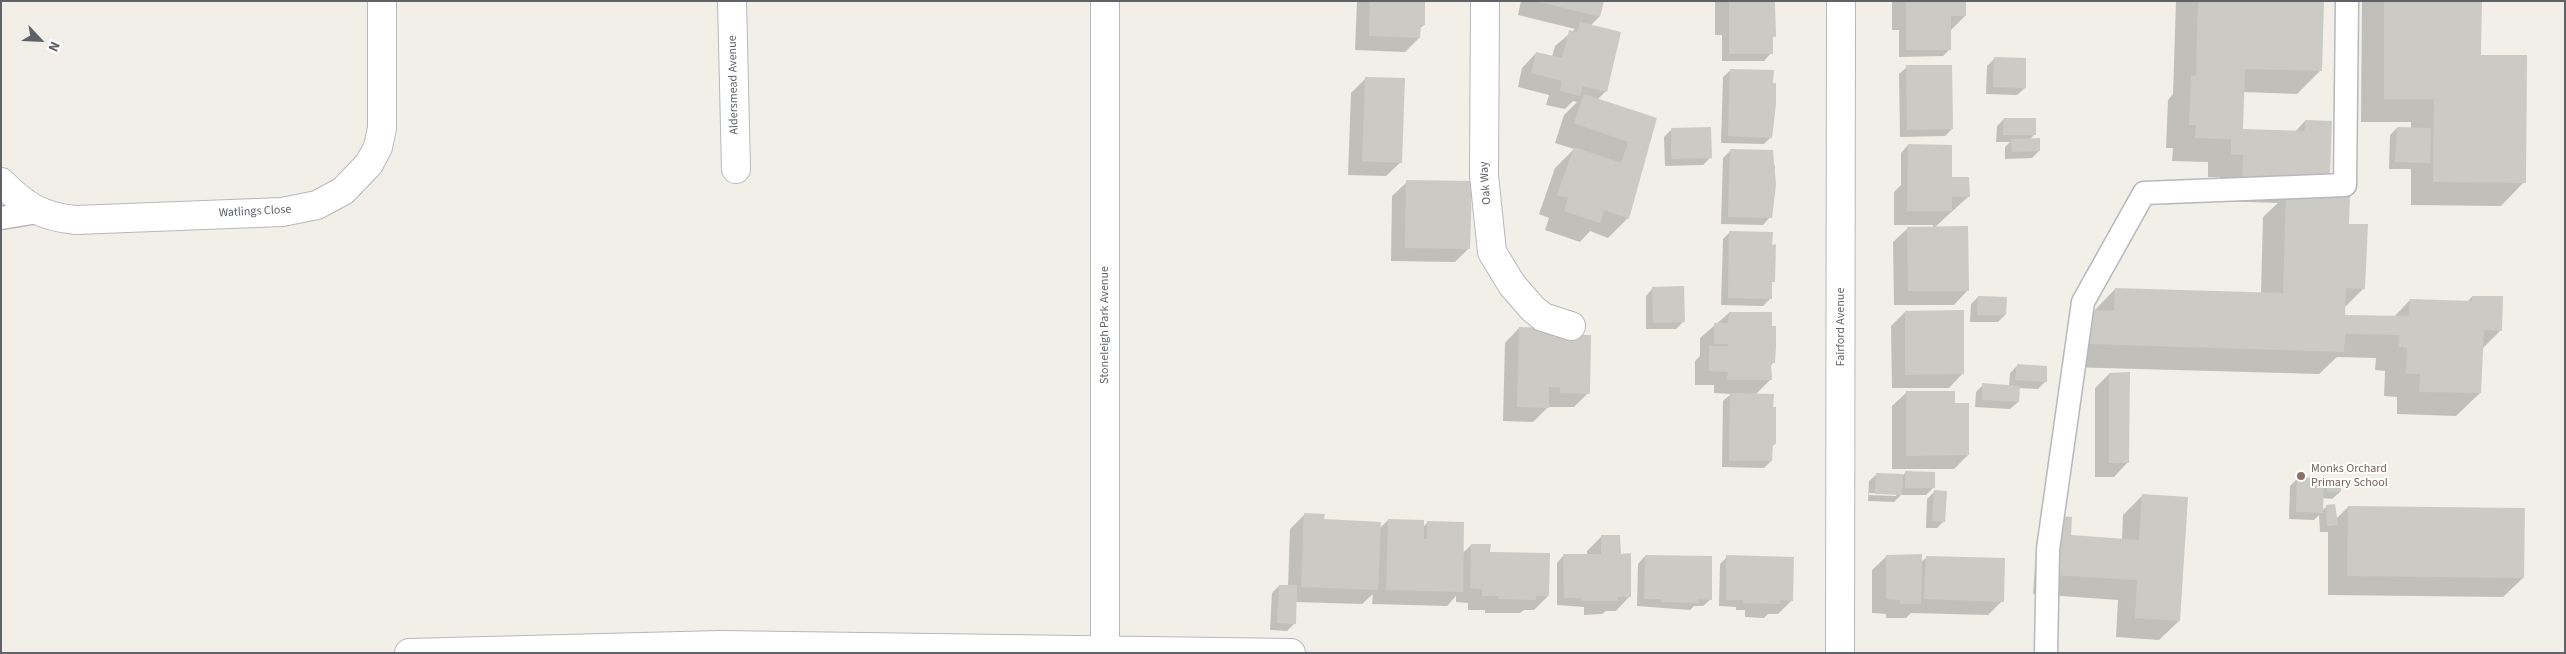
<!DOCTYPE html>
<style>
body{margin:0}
#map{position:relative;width:2566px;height:654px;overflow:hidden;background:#f1efe8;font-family:"Source Sans 3",sans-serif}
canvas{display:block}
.frame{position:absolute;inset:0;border:2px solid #5f6368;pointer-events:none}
.north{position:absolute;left:15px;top:15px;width:50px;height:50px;-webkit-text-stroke:4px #fff;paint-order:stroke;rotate:115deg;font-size:14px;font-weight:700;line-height:20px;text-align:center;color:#5f6368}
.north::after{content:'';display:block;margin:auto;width:18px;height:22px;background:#5f6368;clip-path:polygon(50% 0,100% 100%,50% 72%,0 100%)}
</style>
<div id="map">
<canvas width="2566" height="654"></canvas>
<div class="frame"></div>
<div class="north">N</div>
</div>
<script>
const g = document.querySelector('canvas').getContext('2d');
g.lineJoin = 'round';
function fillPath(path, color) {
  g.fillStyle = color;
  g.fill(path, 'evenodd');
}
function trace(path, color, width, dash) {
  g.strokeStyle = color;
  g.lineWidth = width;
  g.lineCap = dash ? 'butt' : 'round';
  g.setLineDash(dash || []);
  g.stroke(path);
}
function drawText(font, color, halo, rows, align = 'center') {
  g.font = font + ' "Source Sans 3",sans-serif';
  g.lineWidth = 4;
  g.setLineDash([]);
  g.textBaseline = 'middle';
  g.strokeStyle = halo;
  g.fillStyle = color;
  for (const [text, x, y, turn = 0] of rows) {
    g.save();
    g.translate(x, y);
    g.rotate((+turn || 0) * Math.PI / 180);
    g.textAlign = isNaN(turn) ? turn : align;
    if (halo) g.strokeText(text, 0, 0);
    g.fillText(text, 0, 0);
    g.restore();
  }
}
const shadow = new Path2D(`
 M1357,1H1425L1424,25L1419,29V38L1405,52L1355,50Z
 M1521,1H1603L1599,17L1590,26L1606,91L1597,100L1656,119L1628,218L1608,238L1590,231L1580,242L1545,230L1549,218L1539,214L1555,168L1574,149L1555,143L1564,115L1577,102L1573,101L1565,109L1546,105L1549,95L1518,87L1522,68L1536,53L1552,57L1555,46L1575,29L1518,15Z
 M1774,1L1771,53L1764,61H1722V35H1715V2Z
 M1892,1H1965V16L1950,31V49L1943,56L1899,57V30H1892Z
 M2176,1H2323L2320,71L2297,94L2243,92L2242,130L2295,132L2305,121L2329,173L2307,195L2348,225L2364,288L2344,308V316L2394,317L2410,300L2467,302L2472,297L2501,330L2482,349L2480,393L2456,416L2397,414V397L2384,396L2385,371L2375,370L2376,358L2337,357L2319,374L2067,367L2093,312L2115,289L2261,294L2263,217L2278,203L2219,201L2220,177H2208V162L2172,161L2173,148H2166L2168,100L2173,94Z
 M2362,1H2480V56L2524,182L2501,206L2411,205V169H2389L2390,135L2397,128L2411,129V122H2361Z
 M1994,59L2025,88L2017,95L1986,94L1987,66Z
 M1907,67L1952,129L1945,136L1900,137L1899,74Z
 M1731,70L1771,137L1764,144L1721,143L1723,77Z
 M1366,78L1401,162L1386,176L1348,175L1351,93Z
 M2004,119L2034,135L2030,139L2039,151L2032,158L2005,159V147L2010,142H1996L1997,126Z
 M1671,130L1711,157L1703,165L1665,166L1664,137Z
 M1908,145L1951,178L1968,197L1934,228L1968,290L1954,305H1894L1893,242L1908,228H1933V225H1894V192L1901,185V153Z
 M1730,151L1775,166L1770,217L1763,225L1721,224L1723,158Z
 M1407,182L1469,248L1455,262L1391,261L1392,196Z
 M1730,232L1771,298L1763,306L1721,305L1723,239Z
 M1653,288L1684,321L1676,329H1646V296Z
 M1978,297L2005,315L1998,322H1970L1971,304Z
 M1905,312L1963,373L1949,388H1892L1891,326Z
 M1729,313L1774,362L1770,366V380L1755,395L1775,444L1771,447V461L1764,468L1722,467L1723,401L1731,394L1714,393V385H1695V361L1700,356V338Z
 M1519,328L1588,393L1574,407H1548L1533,422L1503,421L1505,343Z
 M2017,366L2046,381L2038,389L2018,388V402L2010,409L1975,407L1976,392L1983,385L2009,386L2010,373Z
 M2109,374L2128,462L2114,477H2095V388Z
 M1907,392L1954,404L1968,455L1954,469H1892V406Z
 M1905,473L1934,487L1926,495H1901L1894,502L1868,501L1869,481L1877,474L1903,475ZM1869,493L1896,494V496L1869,495Z
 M2298,478L2322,487L2327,482L2340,492L2332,499L2322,498V511L2327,506L2336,519L2348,507L2523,578L2503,597L2328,595V532H2320L2319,515L2314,520L2289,519L2290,486Z
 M1934,492L1944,521L1937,528H1926L1927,499Z
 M2143,495L2179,621L2159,640L2116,637L2118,600L2033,594L2037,537L2057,517L2069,537L2122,540L2123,515Z
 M1304,515L1323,521L1379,529L1388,520L1423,527L1427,523L1462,554L1471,545L1489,553L1548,596L1534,610H1524L1520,613H1485V610H1468V603L1456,602V596L1447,606L1372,604L1373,594L1362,604L1295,602V623L1287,631L1270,630L1272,593L1279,586H1288L1290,529Z
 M1602,536L1619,555L1630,596L1616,611H1606L1602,614L1584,615V607L1557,605V563L1564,555H1587V551Z
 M1645,556L1711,599L1703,606H1694L1690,610L1637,606L1638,564Z
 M1887,556L1920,563L1926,558L2002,601L1988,615L1911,613L1906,618H1886V614L1872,613V570Z
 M1727,557L1792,600L1778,614H1768L1764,618L1745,617V610H1736V607L1719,606L1720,564Z`);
const building = new Path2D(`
 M1370,1H1425V25H1421L1420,38L1369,36Z
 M1536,1H1604L1600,17Z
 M1729,1H1775L1776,37H1773V54H1729Z
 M1906,1H1966V16H1951V50H1906Z
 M2198,1H2324L2322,71L2245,69L2243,129L2305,131V120L2332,121L2330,174H2321V180L2242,178L2243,155L2231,154V139L2195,138L2196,125H2189L2191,75L2196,76Z
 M2384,1H2482L2481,55H2527L2526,183L2433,182L2434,99H2384Z
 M1580,22L1621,32L1607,92L1583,86L1580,96L1560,91L1562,81L1531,73L1536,52L1562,58L1569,30L1577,32Z
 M1994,57L2026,58V88L1993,87Z
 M1906,65H1952L1953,129L1907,130Z
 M1730,69L1774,70L1773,83H1776V104L1772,138L1728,136Z
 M1365,77L1405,78L1402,163L1362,161Z
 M1584,94L1657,118L1629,219L1605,210L1600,223L1564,211L1568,198L1557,195L1574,147L1621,163L1628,142L1574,123Z
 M2004,118H2036V135H2003Z
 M1711,127L1712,158L1671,159V128Z
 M2397,127L2431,128L2430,163L2395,162Z
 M2040,138V151L2012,152L2011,139Z
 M1908,144L1952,145V177H1969L1970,197H1952V211H1907Z
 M1730,149L1773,150L1776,185L1772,218L1728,217Z
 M1406,180L1472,181L1470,249L1405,248Z
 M2286,193L2350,195L2349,224H2368L2365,289L2346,288L2345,315L2409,316L2410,299L2472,301V296H2503L2502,331L2484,330L2481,393L2419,392L2420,374H2406L2407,348L2398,347L2399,335L2345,334L2344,352L2090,344L2091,310L2114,311L2115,288L2283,293Z
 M1968,226L1969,291H1908L1907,227Z
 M1729,231L1773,232L1772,245L1776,244L1775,282H1772V299L1728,298Z
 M1684,286L1685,322L1653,323L1652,287Z
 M1978,296L2007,297L2006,315H1977Z
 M1964,310V374L1905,375V311Z
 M1729,312H1772V326H1776V347L1775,363H1771L1772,380H1727L1728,372L1709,371V346H1728V344H1714V323H1728Z
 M1519,327L1554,328L1561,335H1591L1590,394L1560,393V387H1549V408L1517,407Z
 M2017,364L2047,366V382L2015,380Z
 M2130,372L2129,463H2109V373Z
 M1982,383L2020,386L2019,402L1982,400Z
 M1906,391H1955V403H1969V455L1906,456Z
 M1730,393L1774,394L1773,407H1776V444H1773L1772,461H1729Z
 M1905,471L1935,472V488H1905Z
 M1876,473L1903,474L1902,495L1875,494Z
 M2297,477L2324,478L2323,513L2296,512Z
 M2327,481H2341V492H2327Z
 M1934,490L1947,491L1945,522L1932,521Z
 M2142,494L2188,497L2180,621L2135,618L2137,580L2052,575L2057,516L2072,517L2071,535L2139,540Z
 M2335,504L2338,525L2327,526L2326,505Z
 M2348,506L2525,508L2524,578L2347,576Z
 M1304,513L1325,514L1324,519L1381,522L1378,590L1301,587Z
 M1388,519L1424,520V539H1427V521L1464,522L1463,592L1386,590Z
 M1601,535H1620L1621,554L1631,553V597H1618V601H1581V598H1564L1563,554H1601Z
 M1471,544H1491L1490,552L1550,553L1549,596H1536V600L1499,599V596H1482V589L1470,588Z
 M1922,554L1921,604H1900V600L1886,599V555Z
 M1645,555L1712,556V600L1698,599L1699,603L1661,602V599H1644Z
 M1726,555L1794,557L1793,601L1780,600V604L1743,603V600H1726Z
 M1926,556L2005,558L2004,602L1924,599Z
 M1279,585H1297L1296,624L1277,623Z`);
const lane = new Path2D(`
 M1,218L38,212
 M2046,653L2048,549L2083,302L2144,193L2345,185L2347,1`);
const street = new Path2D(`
 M732,1L736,169
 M1105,1V649
 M1485,1L1484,175L1492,252L1512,285L1533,309L1543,317L1571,326
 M1,182C25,206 42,217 76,220L282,212L317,205L343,191L369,164L378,147L382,128V1
 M409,653L720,645L1291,653
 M1840,653L1841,1`);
const markers = [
 [2301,476,5,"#8d6e63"]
];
const streetNames = [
 ["Aldersmead Avenue",734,85,-91],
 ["Oak Way",1486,183,-94],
 ["Watlings Close",255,212,-3],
 ["Stoneleigh Park Avenue",1105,325,-90],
 ["Fairford Avenue",1841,327,-90]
];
const educationNames = [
 ["Monks Orchard",2311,469],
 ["Primary School",2311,483]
];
fillPath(shadow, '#0003');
fillPath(building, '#cccac5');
trace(lane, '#b5b8bc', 25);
trace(street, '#b5b8bc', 30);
trace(lane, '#fff', 22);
trace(street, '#fff', 28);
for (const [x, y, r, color] of markers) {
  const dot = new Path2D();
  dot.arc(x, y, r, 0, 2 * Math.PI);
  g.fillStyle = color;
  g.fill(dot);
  trace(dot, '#fff', 2);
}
drawText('12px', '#5f6368', '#fff', streetNames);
drawText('12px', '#785e54', '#fff', educationNames, 'left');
</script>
